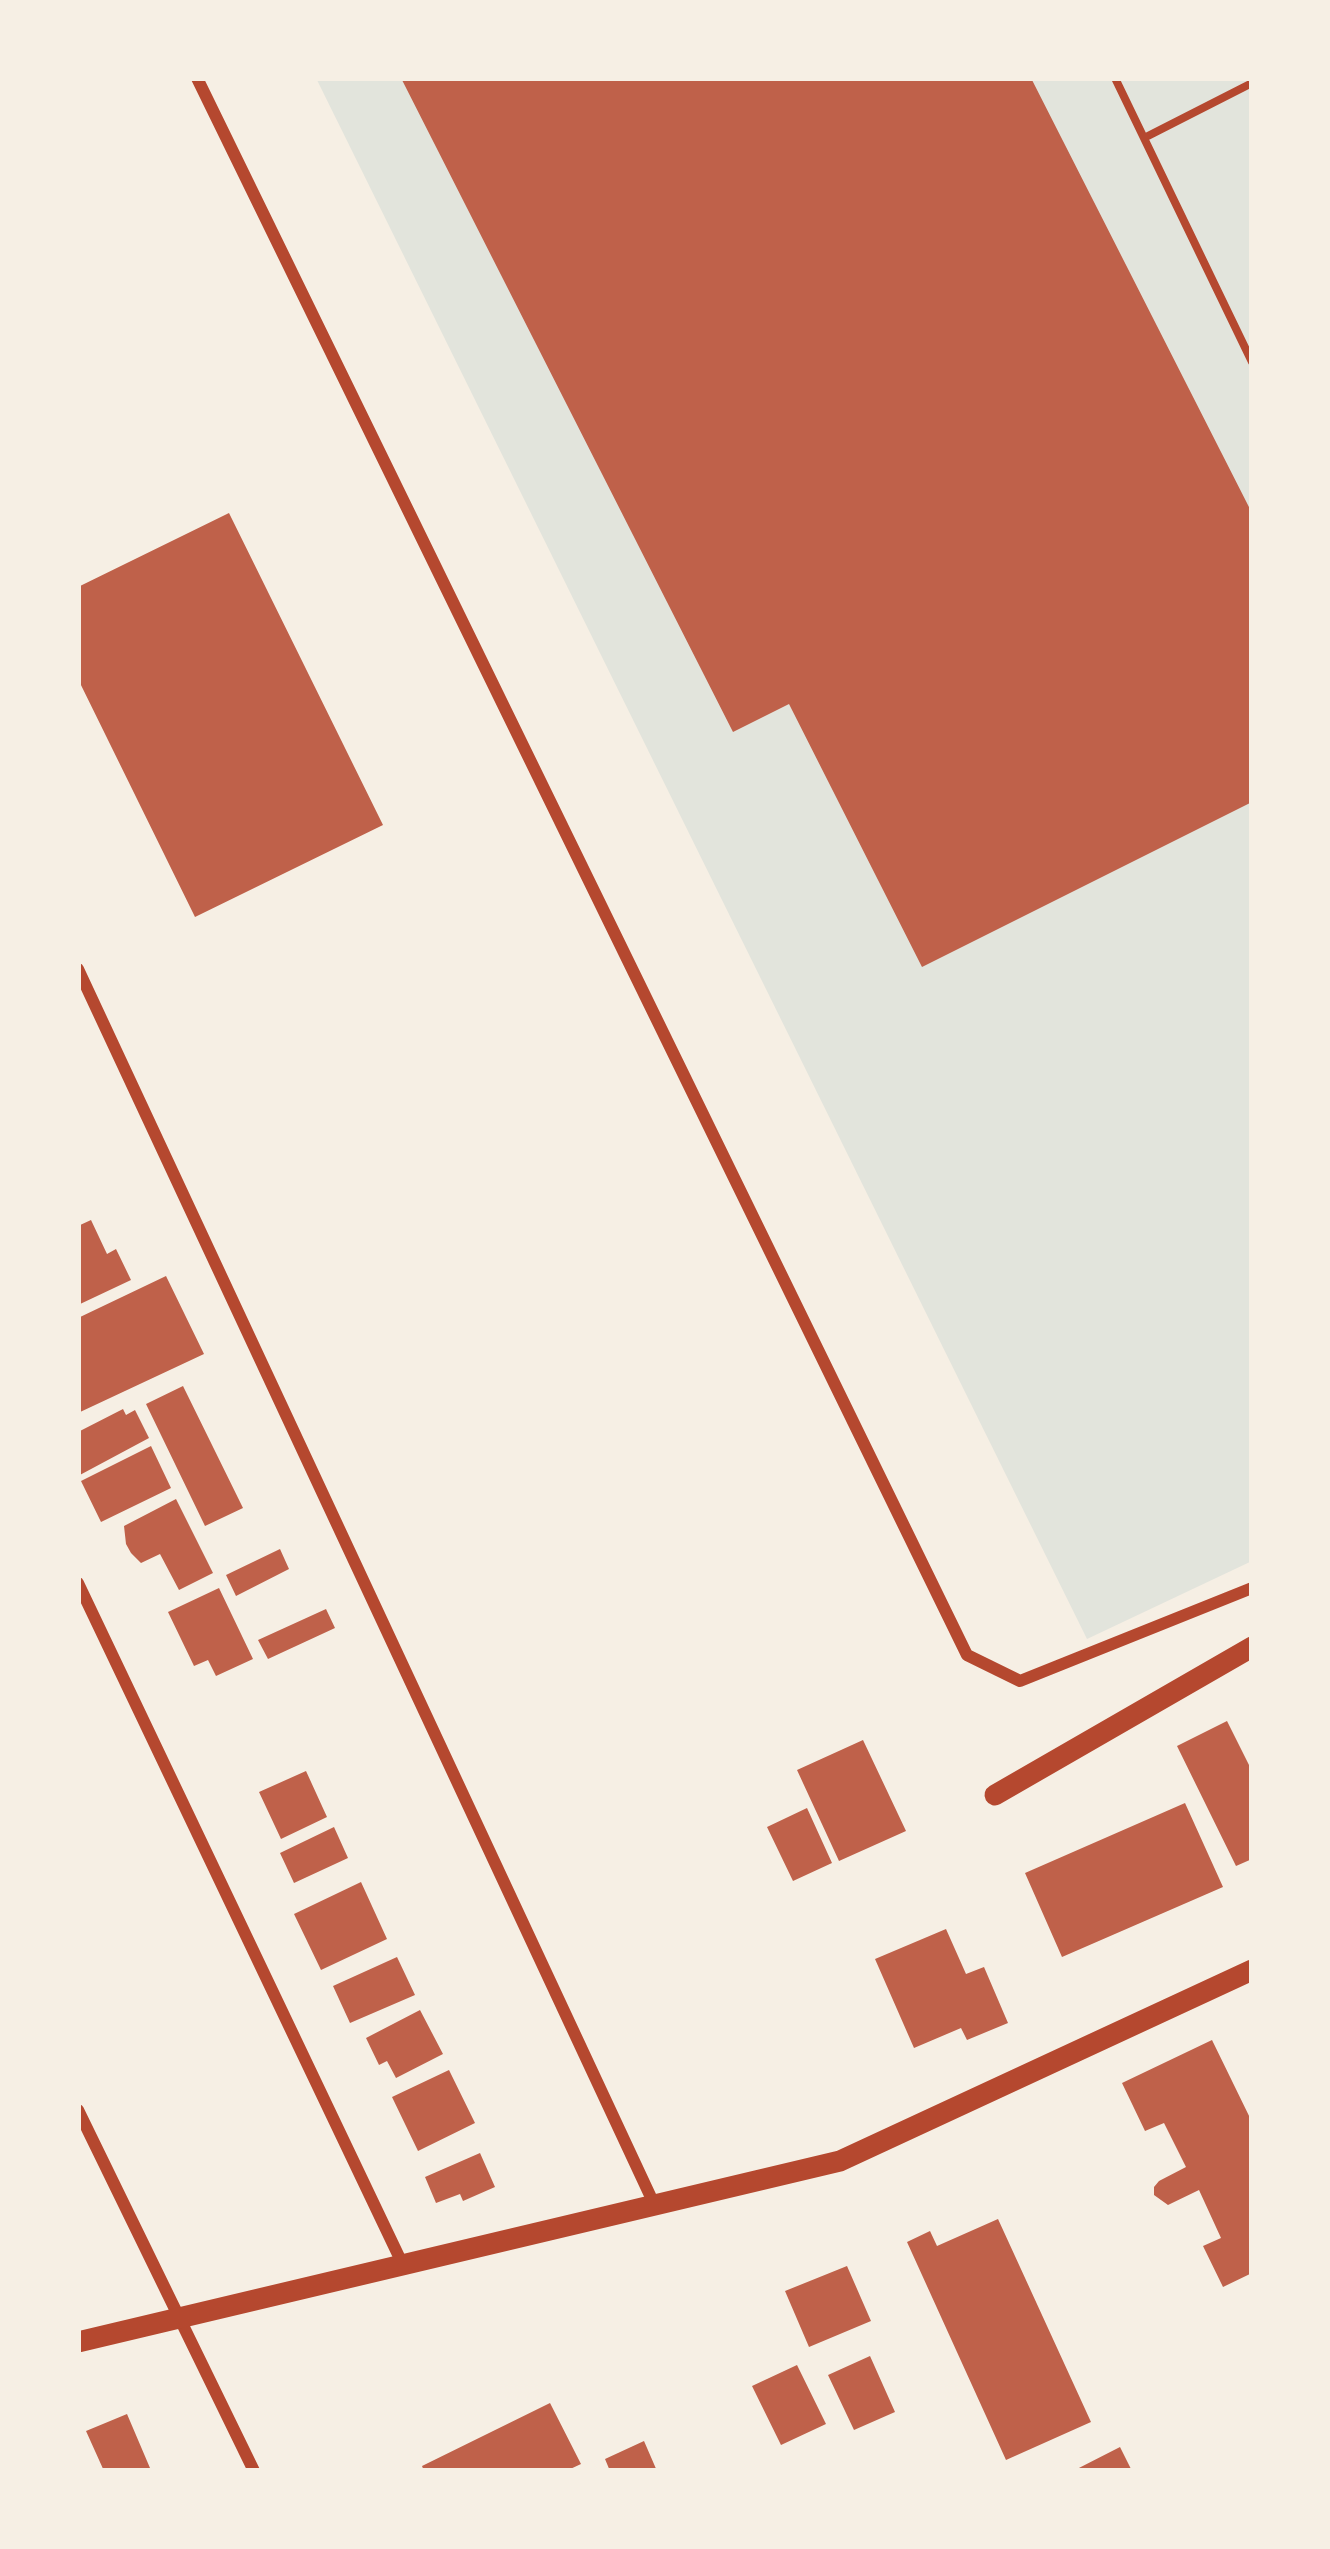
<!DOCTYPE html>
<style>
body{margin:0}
#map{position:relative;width:1330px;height:2549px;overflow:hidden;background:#f6efe4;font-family:"Noto Sans",sans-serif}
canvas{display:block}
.frame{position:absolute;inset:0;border:81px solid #f6efe4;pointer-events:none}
</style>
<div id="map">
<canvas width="1330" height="2549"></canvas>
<div class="frame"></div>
</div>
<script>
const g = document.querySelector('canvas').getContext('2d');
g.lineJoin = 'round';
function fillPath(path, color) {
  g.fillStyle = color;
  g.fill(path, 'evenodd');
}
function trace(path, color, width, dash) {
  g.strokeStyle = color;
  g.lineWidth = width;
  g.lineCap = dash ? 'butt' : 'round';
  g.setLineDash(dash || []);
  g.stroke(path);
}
const green = new Path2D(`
 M316,78H1252V1561L1087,1639Z`);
const building = new Path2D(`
 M401,78H1031L1252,513V802L922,967L789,704L733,732Z
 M229,513L383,825L195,917L78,679V587Z
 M91,1220L107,1254L116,1249L131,1280L78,1305V1226Z
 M166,1276L204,1354L78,1413V1318Z
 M183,1386L243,1508L205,1526L146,1404Z
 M123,1409L126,1415L135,1410L149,1438L78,1476V1432Z
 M151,1446L171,1488L101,1522L81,1481Z
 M176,1499L213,1573L179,1590L160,1554L141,1563L131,1553L126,1544L124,1526Z
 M280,1549L289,1569L236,1596L226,1575Z
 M219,1588L253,1659L216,1676L208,1660L194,1666L168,1612Z
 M326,1609L335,1628L268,1659L258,1640Z
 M1227,1721L1252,1771V1859L1236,1866L1177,1746Z
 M863,1740L906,1831L839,1861L797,1770Z
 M306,1771L327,1817L281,1839L259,1792Z
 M1185,1803L1223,1887L1062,1957L1025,1873Z
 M807,1808L832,1863L793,1881L767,1827Z
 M334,1827L348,1858L294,1883L280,1853Z
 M361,1882L387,1939L321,1970L294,1914Z
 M946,1929L966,1974L984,1967L1008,2023L967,2040L961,2028L914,2048L875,1959Z
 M397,1957L415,1995L350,2023L333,1986Z
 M420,2010L443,2054L396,2078L387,2061L379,2065L366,2038Z
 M1212,2040L1252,2122V2273L1223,2287L1203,2246L1221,2238L1199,2190L1168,2205L1154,2195V2187L1159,2181L1186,2167L1164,2123L1145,2131L1122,2083Z
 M449,2070L475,2123L418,2151L392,2097Z
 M480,2153L495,2187L463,2201L460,2194L436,2203L425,2177Z
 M998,2219L1091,2422L1006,2460L907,2242L930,2231L937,2246Z
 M847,2266L871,2321L809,2347L785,2291Z
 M870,2356L895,2412L854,2430L828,2375Z
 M797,2365L826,2424L781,2445L752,2386Z
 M550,2403L581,2464L566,2471H424L422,2466Z
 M127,2414L150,2468L142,2471H104L86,2431Z
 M644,2441L657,2471H610L605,2459Z
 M1120,2447L1132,2471H1073Z`);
const path = new Path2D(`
 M1115,78L1252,362
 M1144,138L1252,83`);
const minor = new Path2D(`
 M197,78L967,1655L1020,1681L1252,1588
 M78,969L655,2206
 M78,1583L403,2265
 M78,2110L254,2471`);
const tertiary = new Path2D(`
 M995,1795L1252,1647
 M78,2342L840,2161L1252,1970`);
fillPath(green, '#e2e4dc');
fillPath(building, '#bf614a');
trace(path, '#b5482f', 8);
trace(minor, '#b5482f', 12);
trace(tertiary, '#b5482f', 21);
</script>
